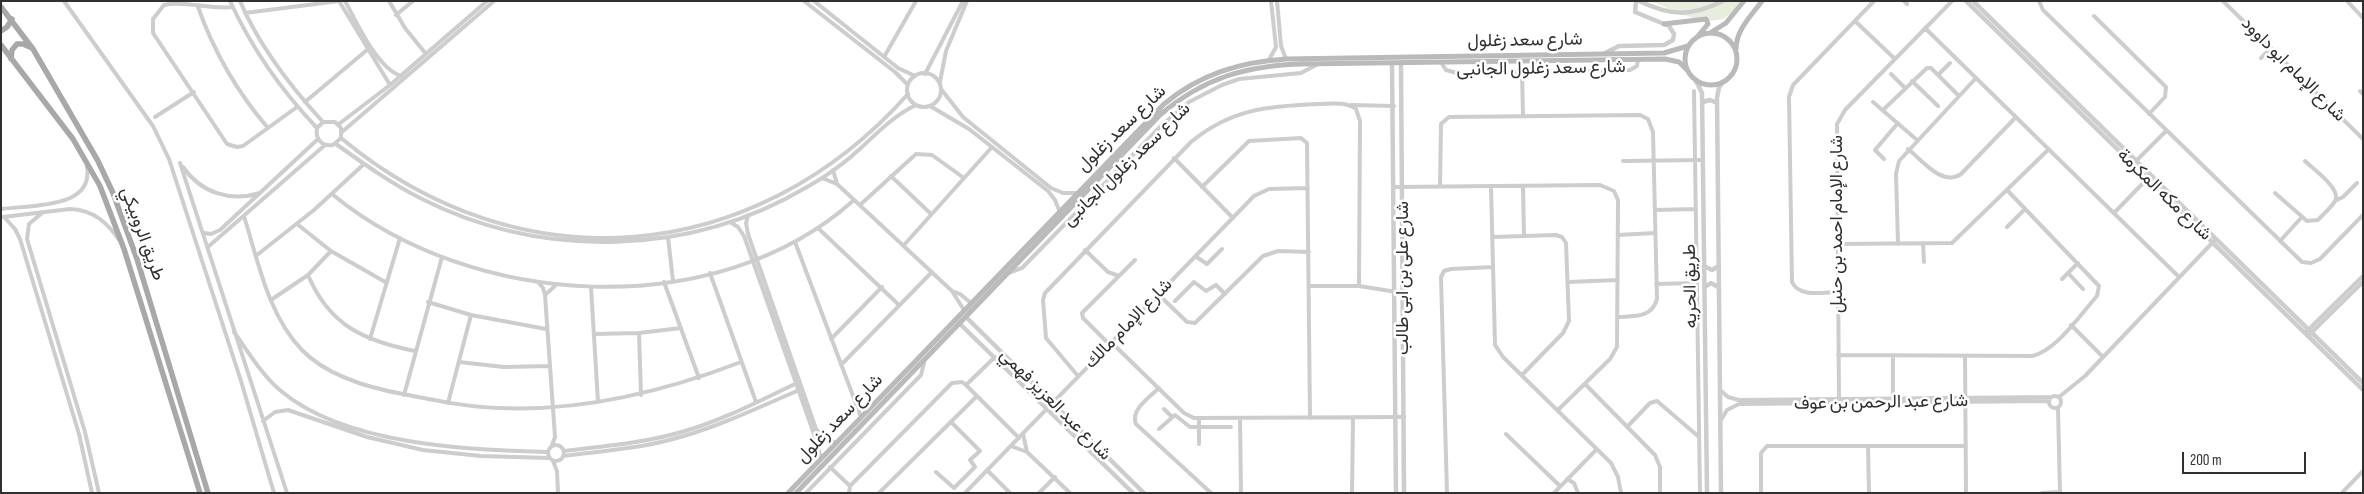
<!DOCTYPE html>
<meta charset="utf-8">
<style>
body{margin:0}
#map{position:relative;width:2364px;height:494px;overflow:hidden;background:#fff;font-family:"Sofia Sans Condensed",sans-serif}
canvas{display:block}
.frame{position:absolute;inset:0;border:2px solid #303030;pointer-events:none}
.scale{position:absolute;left:2182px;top:452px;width:124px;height:22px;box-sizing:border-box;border:2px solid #303030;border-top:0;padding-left:6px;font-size:15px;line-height:18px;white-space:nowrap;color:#303030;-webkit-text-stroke:4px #fff;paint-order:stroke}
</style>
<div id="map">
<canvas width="2364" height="494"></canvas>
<div class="frame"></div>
<div class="scale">200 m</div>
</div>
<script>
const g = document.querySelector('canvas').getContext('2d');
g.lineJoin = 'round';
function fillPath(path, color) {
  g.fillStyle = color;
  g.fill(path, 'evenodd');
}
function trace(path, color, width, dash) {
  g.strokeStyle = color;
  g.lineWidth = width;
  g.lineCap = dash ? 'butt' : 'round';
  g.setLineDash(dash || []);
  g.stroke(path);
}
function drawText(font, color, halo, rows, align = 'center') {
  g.font = font + ' "Sofia Sans Condensed",Vazirmatn,sans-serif';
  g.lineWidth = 5;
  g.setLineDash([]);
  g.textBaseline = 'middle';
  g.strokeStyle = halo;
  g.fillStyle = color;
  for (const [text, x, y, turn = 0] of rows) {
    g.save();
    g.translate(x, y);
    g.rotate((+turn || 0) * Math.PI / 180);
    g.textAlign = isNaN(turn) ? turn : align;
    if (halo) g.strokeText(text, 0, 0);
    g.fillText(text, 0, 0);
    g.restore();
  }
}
const green = new Path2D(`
 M1651,1H1740C1737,5 1734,11 1730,14C1712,32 1670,9 1651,1Z`);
const minor = new Path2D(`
 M64,1L153,126L169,159L241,381L274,493
 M230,1C252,49 281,90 317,128C315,139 322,147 333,145L341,138V128L335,122H323L317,128
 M240,1C259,46 290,86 323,122
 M339,1L390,85
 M345,1C357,23 377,68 401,76
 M389,1L405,28L426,54
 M804,1L895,72L908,85
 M814,1L898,68L915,76
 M1277,1L1281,46L1286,59
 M1904,1L1907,4
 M2039,1L2043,10L2302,262L2311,263L2320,259L2363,215
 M2223,1L2363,139
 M2347,1L2363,18
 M198,7C214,52 237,92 268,128
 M233,7C210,10 184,0 164,5L153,19V33L227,144L237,147L243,146L297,107
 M245,13L339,1
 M396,15L413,1
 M2094,16L2166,87L2165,97L2149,114
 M1855,21L1895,59
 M1925,28L2179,277
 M884,57L916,1
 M2261,58L2271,48
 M1269,60L1276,47L1271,1
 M1442,64L1446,70L1457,73L1630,70L1637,66L1638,60
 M1522,71L1523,116
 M907 90a17 17 0 1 1 34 0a17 17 0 1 1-34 0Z
 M925,74L963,1
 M1891,74L1905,88
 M1938,75L1950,63
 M1912,81L1938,106
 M940,82L946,51L967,1
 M941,89L963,117L1051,188L1063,193H1076
 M1694,91L1700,493
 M2360,91L2363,94
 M305,102L367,50
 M1873,102L1917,140
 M1351,105L1394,106
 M930,106L969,129L1048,191L1055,200L1059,210
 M1883,110L1927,68H1931L1959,96
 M155,117L194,92
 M339,124L390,85L487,1
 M342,132L494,1
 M341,138C520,287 754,267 908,94
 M336,144C364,164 392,184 422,199C543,260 691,256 807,187C827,176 846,162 862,147C879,131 895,115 916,105
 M1908,149C1922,160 1942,187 1961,174L2016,117
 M1174,158L1233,218
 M1884,159L1875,150L1898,123
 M1623,161L1703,160
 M2136,161L2166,131
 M180,163L287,493
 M183,167C201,193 230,202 260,193
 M833,170L837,184
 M891,176L931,214
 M822,178L837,184L952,291L960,294L971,303
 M1440,186L1441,124L1449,117L1640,115L1648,119L1653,132L1657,299C1652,318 1634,316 1619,317
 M1491,186L1495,345L1503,357L1611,463L1618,477L1621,493
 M1523,186L1524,236
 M1202,187L1249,141L1301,138L1307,143L1310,418
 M1394,187L1600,185L1614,191L1618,200L1617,347L1610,359L1558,410
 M2275,193L2307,221L2318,220C2323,214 2331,208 2335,201C2342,189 2313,169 2305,161
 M332,194C471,309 716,324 854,200
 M2335,201L2343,197L2357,183
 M860,205L916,154L932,155L964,178
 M1,209C30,205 94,209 87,167
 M1655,210L1696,209
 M42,213L29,224L27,239L85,432L99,493
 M2114,213L2147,179
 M748,215L746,223L748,234L816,429L823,437L837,443
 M244,216C258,261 268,315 302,350C328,377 373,389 408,395C438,401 468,407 498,408C582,412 663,392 741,362
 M3,217L70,209C93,210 107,222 119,240
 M4,217L15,229L20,239L79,434L92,493
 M730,222L738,227L744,236L814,434L821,458
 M297,224L331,251L387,283
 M2007,227L2025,209
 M818,228L899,305
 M204,233L211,234L220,230L318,139
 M1618,235L1655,233
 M668,237L673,281
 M1492,237L1556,235L1562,237L1566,243L1569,321L1563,333L1522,375
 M2280,241L2301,218
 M795,242L861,417
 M1838,244L1952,243L2049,149
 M1898,244L1896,174L1899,161L1976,78
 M1923,244L1924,262
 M904,245L992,147
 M209,246L325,145
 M1085,250L1108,272L1119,276
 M257,255L314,210L364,164
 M1195,256L1207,264L1222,249
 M710,273L756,402
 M1008,273L1022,268L1161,126L1189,102L1222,85L1239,79L1301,73L1318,64
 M2068,273L2083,289
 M308,275C329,325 364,341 415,351
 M2062,279L2078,263
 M538,282L543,288L545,295L555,437L552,445
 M664,282L699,378
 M1568,282L1618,280
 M1656,284L1697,283
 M1309,286H1359L1403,293
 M591,287L598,402
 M952,291L964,310
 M1838,292C1824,292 1799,298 1792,282L1789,97L1793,85L1874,1
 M1158,294L1187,322L1195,323L1263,256L1278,251L1309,252
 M545,295L556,285
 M271,300L308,275L331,251
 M1175,301L1194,282L1206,291L1216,285L1225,294
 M428,302L471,315L546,329
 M2071,325L2103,357
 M2307,331L2363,276
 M234,332C249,353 262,375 281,391C345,445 468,450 547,452
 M639,333L641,395
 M594,334L639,333L681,328
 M2308,336L2363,282
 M370,339L400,238
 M831,339L882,287
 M1111,342L1184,413L1194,418L1404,417
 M1109,344L1083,318L1082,313L1135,260
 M1838,355L2032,356C2056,351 2081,314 2097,296L2099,286L2007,190
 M1893,356V398
 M1965,356L1966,493
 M459,362L504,367L549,366
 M841,365L932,272
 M1078,376L1046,338L1043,300L1045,293L1191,142C1231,109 1268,106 1318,104C1331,104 1345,101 1356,109L1360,121L1359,286
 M1585,384L1655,455L1660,467V493
 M966,385L995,357
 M1159,388C1150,397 1130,410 1136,424L1211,493
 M1720,390L1728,397L1739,400L2052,397
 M404,395L442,257
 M2049 402a6 6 0 1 1 12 0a6 6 0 1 1-12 0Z
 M2059,397L2085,376L2214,241
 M448,403L471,315
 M1839,403L1837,124L1845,110L1952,1
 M2058,408L2060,493
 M1164,409L1172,417
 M1199,419V444
 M1240,419L1241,493
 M1721,420L1727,410L1739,404L2049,401
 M263,421L275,412L288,410L367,437L423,450L481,456L549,458
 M1627,427L1650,403L1657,401L1699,437
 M1159,429L1175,415L1190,427H1231
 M1023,434L1027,452
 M1506,434L1560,486
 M548 453a8 8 0 1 1 16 0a8 8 0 1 1-16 0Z
 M1011,446L1027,452L1070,493
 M1868,446L1869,493
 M564,451C605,446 645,443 685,431C723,420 759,401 795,384
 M563,456C600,451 637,449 673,439C716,428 757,408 797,391
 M553,461L557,471L558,493
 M830,467L850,486
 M987,470L1010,493
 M936,472L954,488L975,467L970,460L980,451L951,422
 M1567,479L1574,483L1578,493
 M806,493L921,375L924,363
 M849,493L850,486L952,383L962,382L966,385L1019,438
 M879,493L977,396
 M965,493L1254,196L1269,189L1308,188
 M1039,493L1055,477
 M1352,493L1353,417
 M1447,493L1441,277L1444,271L1451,269L1493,267
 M1554,493L1597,449
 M1761,493V453L1767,446H1966
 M2042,493L2060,492
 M2342,493L2363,471`);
const tertiary = new Path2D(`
 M1639,1C1671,16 1690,17 1723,1
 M1966,1L2363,390
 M1973,1L2363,383
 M1605,53L1619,46L1664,45L1673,40L1674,34L1669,26L1635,12L1636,1
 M1392,64L1396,493
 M1401,64L1404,493
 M1696,81L1702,93L1707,493
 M1703,102L1710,100L1717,103
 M1704,266L1712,270L1719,266
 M1705,287L1711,283L1718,287
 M966,317L1144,493
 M959,323L1133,493
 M1721,493L1717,98L1719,87L1723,82`);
const secondary = new Path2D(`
 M1664,24L1706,19L1708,24L1698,36
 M1710,33L1726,23L1744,1
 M1685 59a26 26 0 1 1 52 0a26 26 0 1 1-52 0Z
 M1736,49C1736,30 1751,16 1762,1
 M788,493L1164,104C1200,74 1240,62 1286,59L1664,53L1688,46
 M796,493L1161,114C1204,78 1245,66 1300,64L1665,59L1679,62L1687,70`);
const primary = new Path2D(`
 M1,7L33,49L98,161L113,193L137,259L208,493
 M1,31L7,27L12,19
 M1,45L73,139L100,186L124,249L200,493
 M11,59L12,50L17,44H23L32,48`);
const streetNames = [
 ["شارع سعد زغلول",1525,41,-1],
 ["شارع سعد زغلول الجانبى",1541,69,-1],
 ["شارع الإمام ابو داوود",2293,70,45],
 ["شارع سعد زغلول",1122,129,-44],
 ["شارع سعد زغلول الجانبى",1127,165,-44],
 ["شارع مكه المكرمة",2164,195,44],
 ["شارع الإمام احمد بن حنبل",1837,224,-90],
 ["طريق الروبيكي",142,234,70],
 ["شارع على بن ابى طالب",1403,278,-90],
 ["طريق الحريه",1691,286,-91],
 ["شارع الإمام مالك",1129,324,-46],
 ["شارع عبد الرحمن بن عوف",1881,403,-1],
 ["شارع عبد العزيز فهمي",1055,405,45],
 ["شارع سعد زغلول",840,419,-46]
];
fillPath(green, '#e8eedd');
trace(minor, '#cdcdcd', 4);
trace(tertiary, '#cdcdcd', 4.5);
trace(secondary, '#bababa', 5);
trace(primary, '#a8a8a8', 5.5);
drawText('18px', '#303030', '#fff', streetNames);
</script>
